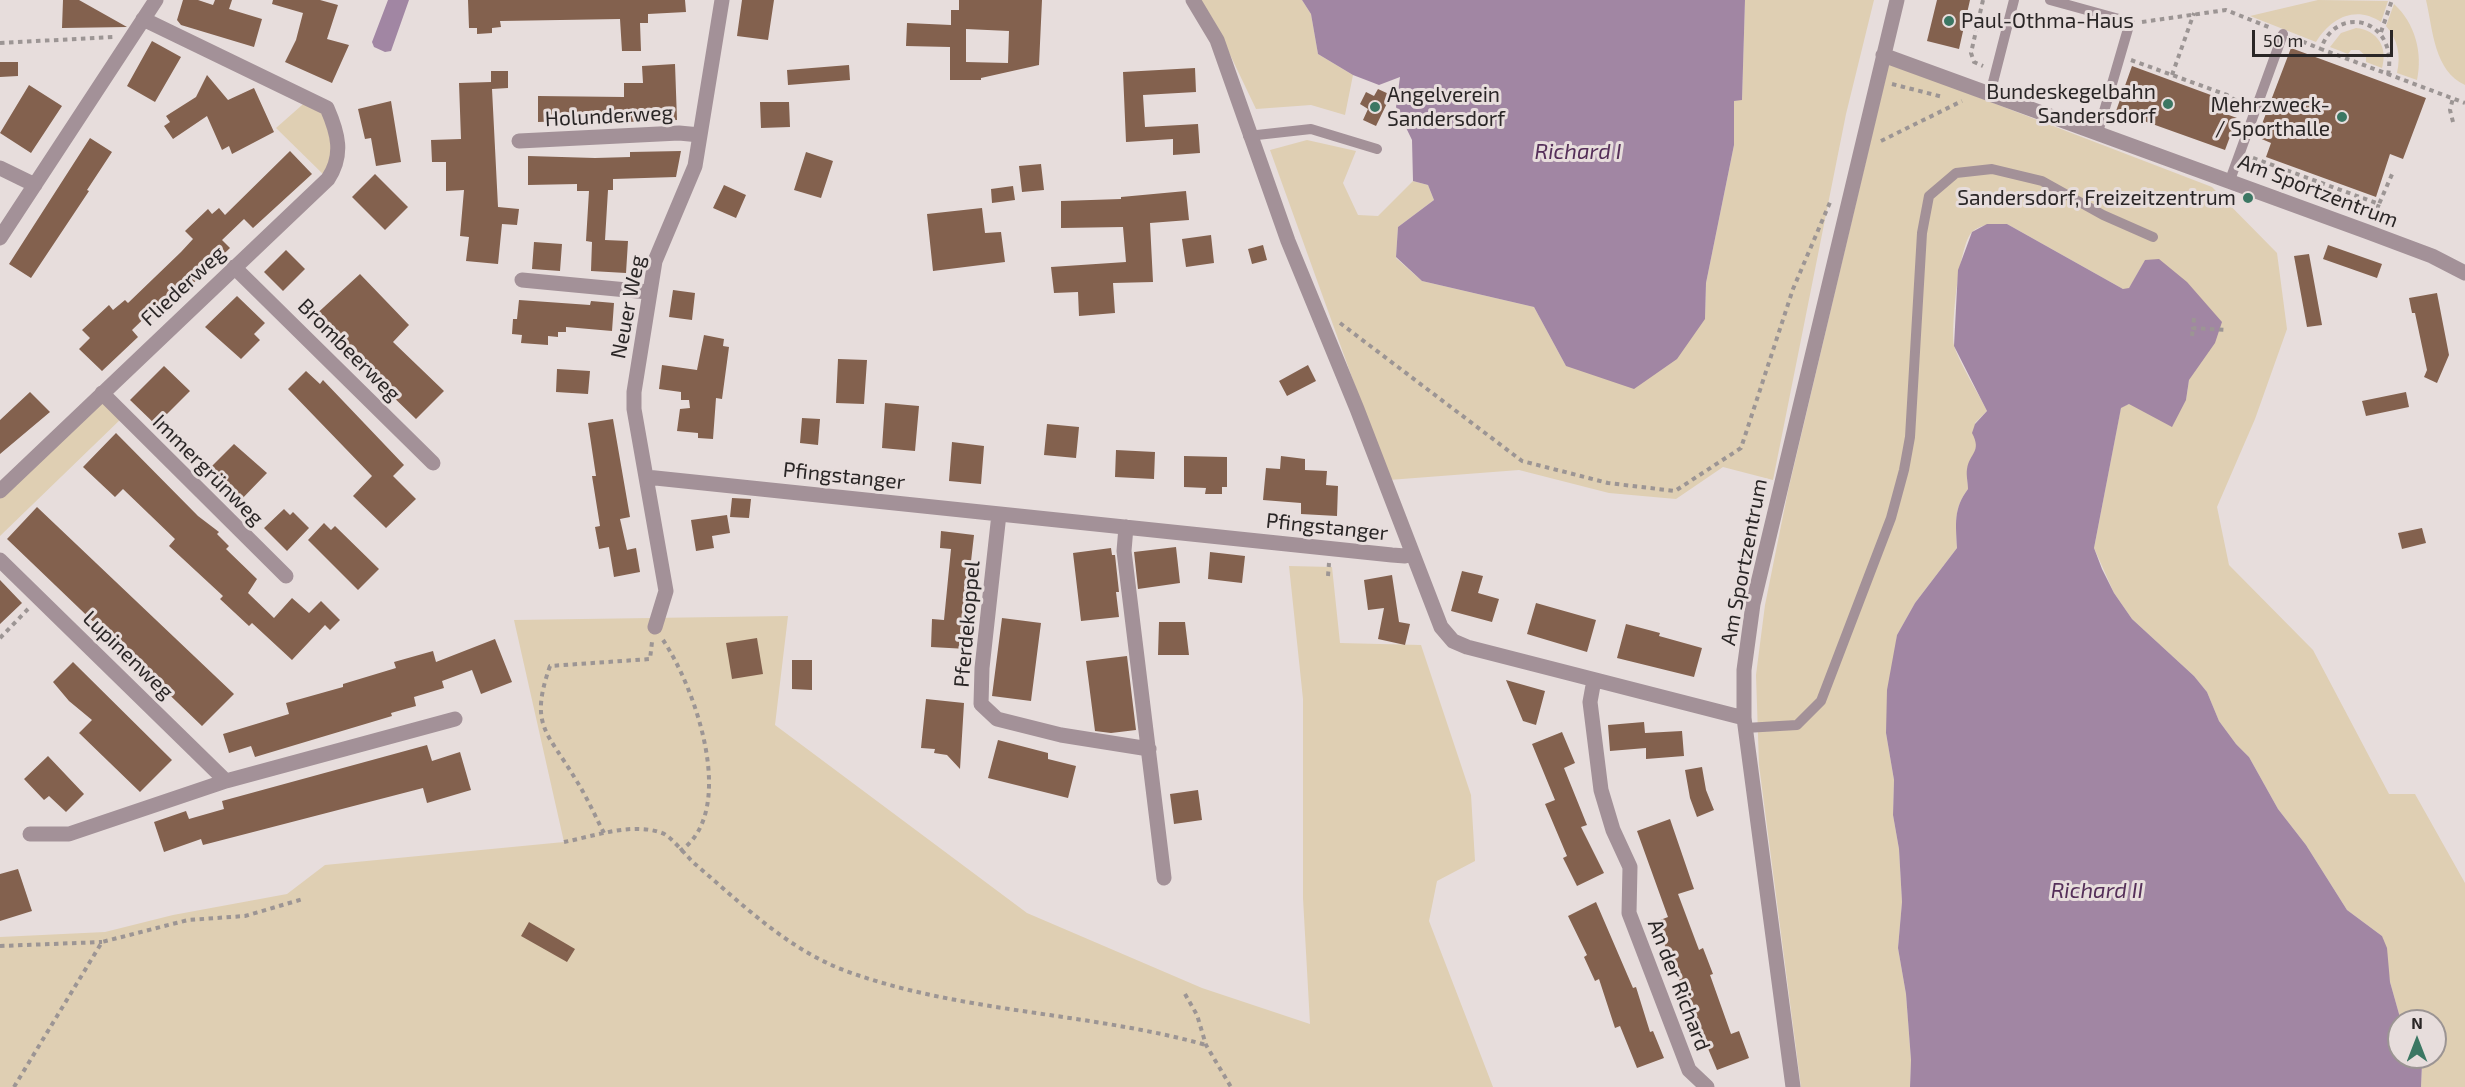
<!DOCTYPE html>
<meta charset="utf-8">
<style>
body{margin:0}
#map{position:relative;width:2465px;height:1087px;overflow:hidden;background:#e7dddc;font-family:"Exo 2",sans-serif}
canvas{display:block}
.north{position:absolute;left:2387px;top:1009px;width:60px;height:60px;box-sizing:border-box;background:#e7dddc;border:2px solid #9b9493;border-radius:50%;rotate:0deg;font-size:16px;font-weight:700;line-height:24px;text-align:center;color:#2a2626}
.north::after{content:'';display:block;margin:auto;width:21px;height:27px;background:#3b7763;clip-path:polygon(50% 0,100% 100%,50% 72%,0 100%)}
.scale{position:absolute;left:2252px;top:30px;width:141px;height:27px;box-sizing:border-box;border:3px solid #2a2626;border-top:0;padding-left:8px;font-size:18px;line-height:21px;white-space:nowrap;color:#2a2626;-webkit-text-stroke:4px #e7dddc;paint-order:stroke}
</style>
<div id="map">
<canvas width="2465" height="1087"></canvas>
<div class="north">N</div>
<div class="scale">50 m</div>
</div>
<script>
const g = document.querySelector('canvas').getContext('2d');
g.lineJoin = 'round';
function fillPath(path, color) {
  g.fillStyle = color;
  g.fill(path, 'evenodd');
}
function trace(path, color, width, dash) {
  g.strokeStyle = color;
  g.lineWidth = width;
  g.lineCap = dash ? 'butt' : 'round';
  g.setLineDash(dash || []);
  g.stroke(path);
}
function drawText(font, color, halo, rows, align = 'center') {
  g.font = font + ' "Exo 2",sans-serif';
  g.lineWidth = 6;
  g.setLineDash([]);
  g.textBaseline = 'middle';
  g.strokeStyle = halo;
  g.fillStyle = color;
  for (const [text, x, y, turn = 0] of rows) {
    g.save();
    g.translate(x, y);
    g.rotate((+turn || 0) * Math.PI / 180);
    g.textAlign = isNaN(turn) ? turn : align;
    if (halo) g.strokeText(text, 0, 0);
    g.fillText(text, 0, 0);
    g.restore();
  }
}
const green = new Path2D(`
 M1200,0H1302L1311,14L1318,54L1353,75L1345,115L1311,105L1256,109L1213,19Z
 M1745,0H1874L1846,114L1773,480L1723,467L1676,499L1609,493L1519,470L1389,480L1270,150L1307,140L1356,151L1343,183L1358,215L1378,216L1413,181L1428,185L1434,200L1398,227L1396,258L1422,281L1534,307L1566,366L1705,319L1706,283L1734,145V101L1742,99Z
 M2318,0L2388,1L2381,22C2355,5 2331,18 2316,42L2250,16Z
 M2426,0H2465V85C2434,71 2433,30 2426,0Z
 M2394,4C2415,23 2423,53 2417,80L2397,73C2401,55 2398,40 2386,26Z
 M2356,28C2378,30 2388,48 2382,68L2366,62V56L2359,50H2351L2348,54L2330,47L2341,33Z
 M1889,63L2212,187L2277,253L2287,329L2255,419L2217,507L2229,565L2313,650L2389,794H2415L2465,883V1087H2421L2422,1064L2418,1057H2435V1021H2401L2390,982L2382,936L2347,910L2306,845L2278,809L2249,757L2236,744L2219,721L2207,692L2194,676L2132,619L2114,593L2094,548L2121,407L2129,404L2186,400L2189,380L2145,260L2129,289H2123L2007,224C1995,224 1982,223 1972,232C1959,245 1951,326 1954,345C1957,359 1980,396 1987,411L1975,423L1977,442L1975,453L1967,469L1968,489C1953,509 1956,524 1957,548L1915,603L1897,635L1886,733L1894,780L1893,815L1899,849L1902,902L1898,948L1906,994L1911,1060L1910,1087H1801L1759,765L1756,675L1765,605L1788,491Z
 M310,98L334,123L328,179L276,128Z
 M102,393L124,416L0,536V491Z
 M1289,566L1332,567L1340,643L1421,645L1471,795L1475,861L1437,881L1429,921L1493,1087H0V937L105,932L173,915L287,894L325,865L564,842L514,620L788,616L775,725L1027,913L1202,988L1310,1024L1303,898V699Z`);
const water = new Path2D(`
 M388,0H409L391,51L385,52L374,47L372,42Z
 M1302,0H1745L1742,100L1734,101V145L1706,283L1705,319L1677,359L1634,389L1566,366L1534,307L1422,281L1396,257L1398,227L1434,200L1428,185L1413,181L1412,140L1396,107L1400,77L1379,85L1353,75L1318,54L1311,14Z
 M1987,224H2007L2123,289L2129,288L2145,260L2159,259L2187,282L2222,322L2215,343L2189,380L2186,400L2172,427L2129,404L2121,408L2094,548L2102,569L2114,593L2132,619L2194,676L2207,692L2219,721L2236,744L2249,757L2278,809L2306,845L2347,910L2382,936L2387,948L2390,982L2401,1021L2399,1057H2418L2422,1064L2421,1087H1910L1911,1060L1906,994L1898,948L1902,902L1899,849L1893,815L1894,780L1886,733L1887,690L1897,635L1915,603L1957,548C1956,524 1953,509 1968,489C1968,483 1966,475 1967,469C1970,452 1982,452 1972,433L1975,424L1987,411L1954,346L1958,270L1972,232Z`);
const building = new Path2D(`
 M63,0H79L127,27L62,28Z
 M183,0H198L213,5L215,0H232L229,9L262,19L254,47L181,25L177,20Z
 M273,0H320L338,5L327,39L349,45L332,83L285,62L296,40L303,13L272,4Z
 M468,0H685L686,12L648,14V23H640L641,51H622L620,19L500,21L501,27L492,28V33L477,34V28H469Z
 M742,0H774L768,40L737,36Z
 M959,0H1042L1039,65L981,78V80H950V47L906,46L907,23L951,25V10H959ZM966,29L1009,31L1008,63L966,62Z
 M1937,0H1970L1959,49L1927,41Z
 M152,41L181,57L155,102L127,86Z
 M2291,48L2426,98L2403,159L2390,154L2376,197L2266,157L2271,143L2257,137Z
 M0,62H18V76L0,77Z
 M675,64L677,120L603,123V118H569V121L538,122V96L624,97V83H643L642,66Z
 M849,65L850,80L788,85L787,70Z
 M2132,66L2219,98L2215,110L2237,118L2225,150L2116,111Z
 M1195,68L1196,92L1143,95L1145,127L1198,124L1200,153L1173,155V139L1126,142L1123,72Z
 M491,71H508V88L492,89L498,207L519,209L517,225L502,224L498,264L466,261L469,237L460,236L464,190L446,191V162H432L431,140L461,139L459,83L491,82Z
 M207,75L228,100L254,88L274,132L232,154L229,146L222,150L207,116L173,139L164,126L170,122L166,116L196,97Z
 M29,85L62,106L31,153L0,133Z
 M1378,89L1391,95L1376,126L1363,120L1368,109L1360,104L1366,92L1374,96Z
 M391,101L401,162L376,166L371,138L365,139L358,109Z
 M760,102H789L790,127L761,128Z
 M90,138L112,152L87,190L89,191L31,278L9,264Z
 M290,151L312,174L253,228L244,219L222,240L230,248L162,313L156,307L132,330L138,337L102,371L79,349L90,338L82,330L109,305L113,310L125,300L128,303L181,252L193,239L185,231L208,209L212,214L219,208L225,215Z
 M681,151L676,177L613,179V190H608L605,240L628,241L626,273L591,271L592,242L586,241L589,191H577V184L528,185V156L595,158L630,157V152Z
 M806,152L833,161L821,198L794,190Z
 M1041,164L1044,190L1022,192L1019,166Z
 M375,174L408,207L385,230L352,197Z
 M724,185L746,195L736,218L713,208Z
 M1013,186L1015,200L992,203L991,189Z
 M1186,191L1189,220L1150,223L1153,282L1113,283L1115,313L1079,316L1078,292L1054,293L1051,267L1126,262L1123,227L1061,228V201L1121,199V197Z
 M982,208L985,233L1001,232L1005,262L933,271L927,214Z
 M1211,235L1214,263L1186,267L1182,239Z
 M534,242L562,244L560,271L532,269Z
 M1263,245L1267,260L1252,264L1248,249Z
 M2328,245L2382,264L2377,278L2323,259Z
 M286,250L305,269L283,291L264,272Z
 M2309,254L2322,325L2307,327L2294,256Z
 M360,274L409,325L393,342L444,391L416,419L386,390L389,387L347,344L343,348L312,318Z
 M673,290L695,293L692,320L669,317Z
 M2437,293L2449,355L2437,383L2424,377L2427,370L2415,313H2412L2409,298Z
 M237,296L265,323L254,334L260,340L241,359L205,327Z
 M519,300L590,305L591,301L614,303L612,331L566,327V332H558V337L548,336V345L521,343L522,335L512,334L513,319H517Z
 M704,335L724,339L723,346L729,347L722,399L716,398L713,439L698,438V433L677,431L680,409L690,408L689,400H681V392L659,389L662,365L697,370Z
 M838,359L867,360L864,404L836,403Z
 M1308,365L1316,381L1287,396L1279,381Z
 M164,366L190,391L156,425L130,400Z
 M557,369L590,371L588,394L556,392Z
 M306,371L320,384L323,380L404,465L393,476L416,499L386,528L353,496L372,476L288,389Z
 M30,392L50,412L0,454V420Z
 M2406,392L2409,407L2366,416L2362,401Z
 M885,403L919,406L915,451L882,448Z
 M802,418L820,419L818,445L800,443Z
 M613,419L630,517L620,519L627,550L636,548L640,572L614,577L609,547L599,549L595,527L600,526L592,476H596L588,423Z
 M1047,424L1079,427L1076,458L1044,455Z
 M116,433L198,516L219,532L217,534L229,546L226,549L257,579L248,593L274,618L292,598L309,613L321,601L340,620L330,630L325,625L292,660L252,623L249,626L220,599L223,596L169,546L175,539L123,489L115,497L83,467Z
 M952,442L984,446L981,484L949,481Z
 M234,444L267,473L236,505L215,485L222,478L211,467Z
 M1116,450L1155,452L1154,479L1115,477Z
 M1184,456L1227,457V487H1222V494H1205L1206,488L1184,487Z
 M1281,456L1305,459V470L1327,471L1326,485L1338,486L1337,516L1301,514V503L1263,500L1266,468L1280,469Z
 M732,498L751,499L749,518L730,517Z
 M37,507L234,694L202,726L7,539Z
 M284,509L290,515L293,512L309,528L287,551L264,528Z
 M727,515L730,533L712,536L714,548L696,551L691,520Z
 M324,523L331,530L335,526L379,569L358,590L308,540Z
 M2422,528L2426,543L2402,549L2398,533Z
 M941,531L974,535L966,605H969L967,649L931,647L932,619L944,620L951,549L940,548Z
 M1176,547L1180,583L1138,589L1134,552Z
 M1111,548L1112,555H1115L1119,592H1116L1119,617L1081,621L1073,553Z
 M1210,552L1245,556L1242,583L1208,579Z
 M1462,571L1483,576L1478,593L1499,599L1492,622L1451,611Z
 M1392,575L1399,622L1410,624L1405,645L1378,639L1384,608L1368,610L1364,580Z
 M0,580L22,603L0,624Z
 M1536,603L1596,620L1587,652L1527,634Z
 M1002,618L1041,623L1031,701L992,696Z
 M1159,622H1185L1189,655H1158Z
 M1626,624L1660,633L1659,636L1702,648L1694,677L1617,658Z
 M757,638L763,674L732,679L726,643Z
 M495,639L512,682L481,694L472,670L442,681L444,688L414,697L416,706L391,713L392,716L255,757L251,746L229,753L223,734L289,714L286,703L343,687V684L396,668L394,662L433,651L436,662Z
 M1127,656L1136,730L1111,733L1095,731L1086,661Z
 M792,660H812V690L792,689Z
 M73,662L172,760L140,792L79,733L92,720L69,701L53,682Z
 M1506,680L1545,691L1536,725L1523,721Z
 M926,699L964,703L960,769L947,755L934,753L935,749L921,748Z
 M1644,722L1645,733L1682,731L1684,756L1646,759V748L1610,751L1608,725Z
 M1562,732L1575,763L1564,768L1587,825L1581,827L1604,873L1577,886L1563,858L1567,856L1545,804L1555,800L1532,744Z
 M998,740L1048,753V759L1076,766L1068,798L988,778Z
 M427,745L432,761L460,752L471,790L427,803L423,788L203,845L201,839L164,852L154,822L186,811L189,819L224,809L222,801Z
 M48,756L84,794L66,812L49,796L44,800L24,779Z
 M1702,767L1706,790L1714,810L1697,817L1690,798L1685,770Z
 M1198,790L1202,820L1174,824L1170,794Z
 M1670,819L1694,889L1678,894L1699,950L1703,948L1713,974L1710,975L1731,1034L1739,1031L1749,1058L1717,1070L1655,922L1668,917L1637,831Z
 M18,869L32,911L0,921V874Z
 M1596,902L1633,988L1636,987L1650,1032L1653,1031L1664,1058L1637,1068L1620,1026L1615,1028L1599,979L1595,981L1584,957L1587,955L1568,916Z
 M529,922L575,949L567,962L521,936Z`);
const path = new Path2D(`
 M1983,0L1971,53L1974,62L1983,66
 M2142,22L2226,10L2271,28
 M2381,32L2392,0
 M2294,38L2321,49
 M0,43L113,37
 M2131,60L2227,95L2243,105
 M2172,75L2194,13
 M2388,75C2399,17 2335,4 2321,49L2465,103
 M1892,84L1943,97
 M2453,122L2450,110L2453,98
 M1881,141L1962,101
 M2253,158L2379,204L2393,172
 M2374,217L2379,204
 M2194,318L2193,328L2226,330
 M1340,323L1522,461L1608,483L1675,491L1741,448L1793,289L1831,200
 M2192,336L2193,328
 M1328,576L1329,563
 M0,638L28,609
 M663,640C695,687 739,811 680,851
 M604,833C595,816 587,797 576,780C547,731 529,726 550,666L650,659L652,642
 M564,842C595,836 632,822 662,833C670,835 687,857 695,864C742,904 787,949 846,971C960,1013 1089,1012 1206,1045
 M0,946L102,942
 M1185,994L1197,1015L1206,1045L1231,1087
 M14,1087L102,942L188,920L245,916L303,899`);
const lane = new Path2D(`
 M2050,0L2130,22L2098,132
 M1990,94L2014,0
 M1248,136L1311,129L1377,149
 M2230,180L2283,34
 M1745,728L1797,725L1821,701L1891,518L1904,470L1910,437L1922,233L1929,196L1956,173L1992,169L2042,181L2103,215L2153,237`);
const street = new Path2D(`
 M1193,0L1217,40L1288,241L1357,409L1441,627L1453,641L1467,647L1744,718
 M1883,55L2368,232L2432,256L2465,273
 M519,141L679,133L700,135
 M0,168L35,185
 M0,238L156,0
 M234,267L433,463
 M522,280L648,292
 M102,393L286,576
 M646,477L1392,555L1405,556L1411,553
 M0,491L328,179C344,155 338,133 327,108L143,19
 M999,514L982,668L981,704L997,719L1061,735L1149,749
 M1126,527L1124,551L1164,878
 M0,560L226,781
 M655,627L666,591L634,409V392L655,261L695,166L722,0
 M1594,680L1590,702L1601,790L1613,830L1630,867L1629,913L1689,1070L1707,1087
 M30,834H69L226,781L455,719
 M1793,1087L1744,718V670L1753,604L1897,0`);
const markers = [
 [1949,21,6,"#3b7763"],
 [2168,104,6,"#3b7763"],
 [1375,107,6,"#3b7763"],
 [2342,117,6,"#3b7763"],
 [2248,198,6,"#3b7763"]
];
const poiNames = [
 ["Paul-Othma-Haus",1961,21,"left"],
 ["Bundeskegelbahn",2156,92],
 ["Sandersdorf",2156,116],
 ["Angelverein",1387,95,"left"],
 ["Sandersdorf",1387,119,"left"],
 ["Mehrzweck-",2330,105],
 ["/ Sporthalle",2330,129],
 ["Sandersdorf, Freizeitzentrum",2236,198]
];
const streetNames = [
 ["Holunderweg",609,116,-3],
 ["Am Sportzentrum",2318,191,21],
 ["Fliederweg",183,286,-43],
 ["Neuer Weg",628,307,-79],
 ["Brombeerweg",349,350,45],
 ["Immergrünweg",208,470,45],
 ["Pfingstanger",844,476,6],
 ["Pfingstanger",1327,527,6],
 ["Am Sportzentrum",1744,562,-79],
 ["Pferdekoppel",967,624,-85],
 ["Lupinenweg",128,655,44],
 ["An der Richard",1679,985,69]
];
const waterNames = [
 ["Richard I",1578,152],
 ["Richard II",2097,891]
];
fillPath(green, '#dfcfb3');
fillPath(water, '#a186a3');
fillPath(building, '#83614e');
trace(path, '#9c9594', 4, [4.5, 4.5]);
trace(lane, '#a39198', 10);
trace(street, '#a39198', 15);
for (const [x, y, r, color] of markers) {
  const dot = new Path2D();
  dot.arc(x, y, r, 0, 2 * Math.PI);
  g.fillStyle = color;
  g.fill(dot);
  trace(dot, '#e7dddc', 2);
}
drawText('21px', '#2a2626', '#e7dddc', poiNames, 'right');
drawText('21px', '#2a2626', '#e7dddc', streetNames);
drawText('italic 22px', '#552f59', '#e7dddc', waterNames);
</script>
